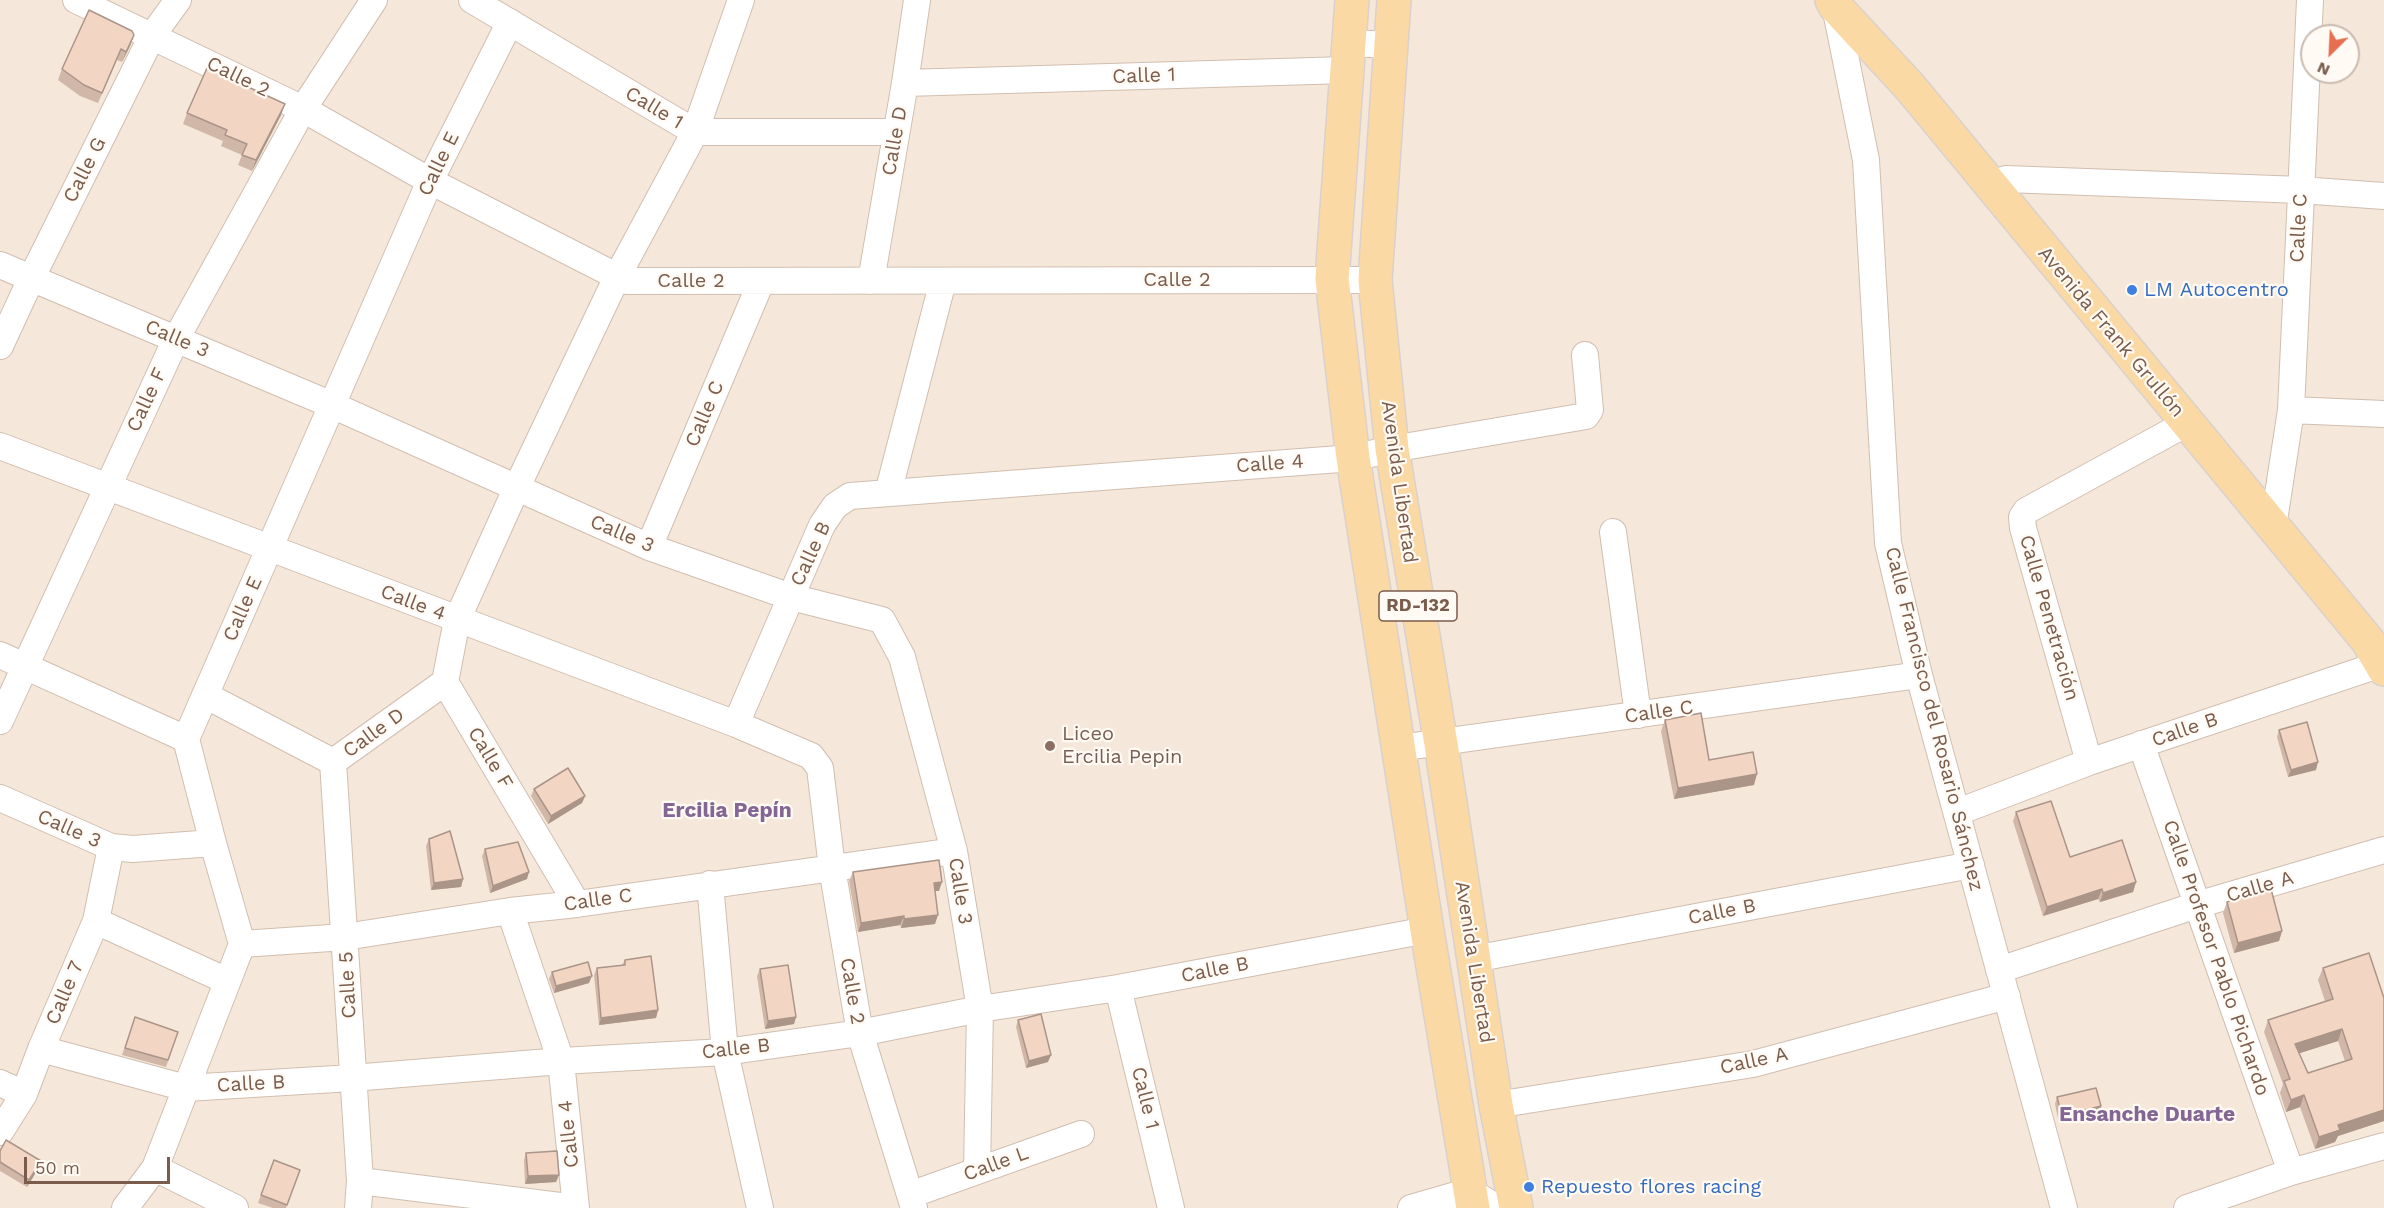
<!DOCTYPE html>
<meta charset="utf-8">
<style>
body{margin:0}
#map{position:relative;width:2384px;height:1208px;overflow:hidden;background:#fdf6ec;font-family:"Work Sans",sans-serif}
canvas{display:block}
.north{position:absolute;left:2300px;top:24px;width:60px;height:60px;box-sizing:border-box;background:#fffaf3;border:2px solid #cabbb1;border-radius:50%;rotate:204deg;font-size:16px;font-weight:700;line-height:24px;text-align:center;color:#7a5c4d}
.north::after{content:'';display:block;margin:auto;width:21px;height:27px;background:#e76f51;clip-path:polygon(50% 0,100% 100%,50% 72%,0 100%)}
.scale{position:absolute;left:24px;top:1157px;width:146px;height:27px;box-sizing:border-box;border:3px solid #7a5c4d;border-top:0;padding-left:8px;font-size:18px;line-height:21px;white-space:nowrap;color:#7a5c4d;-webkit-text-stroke:4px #fffaf3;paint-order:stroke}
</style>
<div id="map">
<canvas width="2384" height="1208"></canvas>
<div class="north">N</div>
<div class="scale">50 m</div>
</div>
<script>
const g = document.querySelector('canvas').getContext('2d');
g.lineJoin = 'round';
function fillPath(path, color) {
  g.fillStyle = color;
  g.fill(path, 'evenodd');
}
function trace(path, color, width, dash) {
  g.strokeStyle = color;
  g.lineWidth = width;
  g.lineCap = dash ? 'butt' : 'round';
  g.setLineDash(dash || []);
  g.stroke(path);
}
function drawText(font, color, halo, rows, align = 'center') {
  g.font = font + ' "Work Sans",sans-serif';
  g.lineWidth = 4.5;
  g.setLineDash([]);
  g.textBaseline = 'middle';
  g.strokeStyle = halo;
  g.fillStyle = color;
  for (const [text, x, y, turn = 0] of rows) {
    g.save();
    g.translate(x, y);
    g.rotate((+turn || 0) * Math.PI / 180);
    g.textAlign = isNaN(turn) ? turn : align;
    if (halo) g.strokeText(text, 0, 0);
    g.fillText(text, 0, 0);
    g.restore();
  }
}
const residential = new Path2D(`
 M0,0H2384V1208H0ZM2312,36H2348V72H2312Z`);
const minor = new Path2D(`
 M76,0L303,109L430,181L626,281L1375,280
 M472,0L695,132H896
 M1835,6L1866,160L1888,543L1919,675L2064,1208
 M1349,43L1391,45
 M905,83L1347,70
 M1989,185L2006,179L2301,190L2384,196
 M0,265L332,405L649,547L791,597L882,620L902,657L954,851L980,1009L977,1171
 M871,281L905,83L917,0
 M0,346L31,279L152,36L178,0
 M2291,410L2384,414
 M0,446L736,724L811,756L820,768L832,868L860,1033L914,1208
 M888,493L943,281
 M2273,527L2291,410L2310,0
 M1613,532L1638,715
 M649,547L761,282
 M0,655L186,739
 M205,695L333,762L445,682
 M0,721L176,339L303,109L374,0
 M736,724L822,525L835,506L850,496L1353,458L1392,449L1586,416L1590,410L1585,355
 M2141,744L2291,1172
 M1399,748L1919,675
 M333,762L360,1181L358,1208
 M2089,762L2023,528L2022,517L2026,511L2187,423
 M0,798L111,847L133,849L213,843
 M1958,812L2089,762L2381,664
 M710,884L725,1052L760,1208
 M577,904L445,682L457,620L517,487L617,277L695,132L741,0
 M510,911L561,1061L576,1208
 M96,921L227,981
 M242,944L345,937L510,911L577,904L954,851
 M1474,959L1971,865
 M1999,970L2197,905L2384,850
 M1118,988L1171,1208
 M41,1049L186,1088L352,1078L561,1061L725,1052L860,1033L980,1009L1118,988L1427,930
 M0,1083L24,1094
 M1496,1105L1753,1064L2007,996
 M0,1132L24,1094L41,1049L96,921L111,847
 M155,1168L235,1208
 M360,1181L576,1208
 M910,1195L1081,1134
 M125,1208L155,1168L242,944L213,843L186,739L430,181L510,22
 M1411,1208L1470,1191L1497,1208
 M2187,1208L2291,1172L2384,1146`);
const major = new Path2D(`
 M1352,0L1332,279L1353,458L1427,930L1473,1208
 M1394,0L1375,280L1392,449L1441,744L1496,1105L1516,1208
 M1832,0L1835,6L1910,87L2368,641L2384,669`);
const wall = new Path2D(`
 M134,35L130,46L122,62L117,60L98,103L80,96L58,80L62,69Z
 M187,113L281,115L252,171L238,165L242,155L221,146L223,141L183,124Z
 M1665,720L1709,760L1754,785L1674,799L1661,731Z
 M2279,730L2316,770L2288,777L2277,737Z
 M534,789L585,796L582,803L548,824L531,796Z
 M2016,812L2070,857L2136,882L2133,892L2100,902L2098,899L2043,916L2013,821Z
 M429,839L463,879L461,887L431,890L426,846Z
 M485,849L527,879L490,893L482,856Z
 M853,872L939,891H935V924L901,928L900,925L858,932L849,881Z
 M2227,902L2282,931L2279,941L2234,953L2223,913Z
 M625,960L658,1010L656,1018L599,1025L594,975L597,968L622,965Z
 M2323,968L2384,998V1121L2338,1136L2335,1142L2315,1149L2300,1107L2286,1112L2280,1093L2283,1084L2264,1032L2268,1020L2325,1001L2318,980ZM2338,1041L2345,1061L2308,1073L2299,1053Z
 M760,969L796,1017L794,1024L765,1029L757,976Z
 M552,972L589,983L554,993L549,979Z
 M135,1017L178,1032L166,1067L122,1055Z
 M1018,1020L1048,1062L1026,1068L1016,1027Z
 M2057,1097L2101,1106L2099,1114L2059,1123L2055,1104Z
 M0,1151L41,1161L38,1169L27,1187L0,1171Z
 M526,1153L559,1175L556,1182L525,1184L524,1160Z
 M274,1160L300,1170L286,1208H273L258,1203Z`);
const shadedWall = new Path2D(`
 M134,35L130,46L122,62L126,52Z
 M285,104L281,115L252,171L256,160Z
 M2318,762L2316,770L2288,777L2291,770Z
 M1757,774L1754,785L1674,799L1678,788Z
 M585,796L582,803L548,824L551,816Z
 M529,872L527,879L490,893L493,886Z
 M463,879L461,887L431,890L434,883Z
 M942,882L939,891H931L934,883Z
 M2136,882L2133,892L2100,902L2103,893Z
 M2102,889L2098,899L2043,916L2047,907Z
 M938,915L935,924L901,928L904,919Z
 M904,916L900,925L858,932L861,923Z
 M2282,931L2279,941L2234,953L2238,943Z
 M592,976L589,983L554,993L556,986Z
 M658,1010L656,1018L599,1025L601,1018Z
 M796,1017L794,1024L765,1029L768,1021Z
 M2342,1029L2338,1041L2291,1056L2295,1044Z
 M1051,1055L1048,1062L1026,1068L1029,1061Z
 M2304,1095L2300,1107L2286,1112L2291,1100Z
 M2101,1106L2099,1114L2059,1123L2062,1116Z
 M2384,1110V1121L2338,1136L2335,1142L2315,1149L2319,1137L2338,1125Z
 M41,1161L38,1169L27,1187L29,1180Z
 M559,1175L556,1182L525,1184L528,1176Z`);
const building = new Path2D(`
 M89,10L132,31L134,35L126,52L121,49L102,93L84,85L62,69Z
 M207,68L285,104L256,160L242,155L247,144L225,135L227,130L187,113Z
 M1701,713L1709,760L1753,752L1757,774L1678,788L1665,720Z
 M2307,722L2318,762L2291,770L2279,730Z
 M568,768L585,796L551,816L534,789Z
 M2051,801L2070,857L2122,840L2136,882L2103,893L2102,889L2047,907L2016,812Z
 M450,831L463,879L434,883L429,839Z
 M518,842L529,872L493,886L485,849Z
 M939,860L942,882L934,883L938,915L904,919V916L861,923L853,872Z
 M2271,889L2282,931L2238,943L2227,902Z
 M2369,953L2384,998V1110L2338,1125L2340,1130L2319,1137L2304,1095L2291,1100L2284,1081L2290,1079L2268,1020L2333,999L2323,968ZM2342,1029L2352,1059L2308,1073L2295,1044Z
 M651,956L658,1010L601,1018L597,968L625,965V960Z
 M588,962L592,976L556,986L552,972Z
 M788,965L796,1017L768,1021L760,969Z
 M1041,1014L1051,1055L1029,1061L1018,1020Z
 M135,1017L178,1032L168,1060L125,1048Z
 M2096,1088L2101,1106L2062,1116L2057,1097Z
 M6,1140L41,1161L29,1180L0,1162V1151Z
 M557,1151L559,1175L528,1176L526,1153Z
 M274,1160L300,1170L287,1205L261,1195Z`);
const markers = [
 [2132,290,6,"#3f7fe0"],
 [1050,746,6,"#8d6e63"],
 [1529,1187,6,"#3f7fe0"]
];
const shields = [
 [1418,606,78]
];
const shieldNames = [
 ["RD-132",1418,606]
];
const streetNames = [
 ["Calle 1",1144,76,-2],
 ["Calle 2",238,77,26],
 ["Calle 1",654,108,31],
 ["Calle D",895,141,-80],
 ["Calle E",439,164,-64],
 ["Calle G",85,170,-63],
 ["Calle C",2299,228,-87],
 ["Calle 2",1177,280],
 ["Calle 2",691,281],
 ["Avenida Frank Grullón",2111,332,50],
 ["Calle 3",177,339,23],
 ["Calle F",147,400,-65],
 ["Calle C",705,414,-67],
 ["Calle 4",1270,464,-4],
 ["Avenida Libertad",1399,482,82],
 ["Calle 3",622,534,23],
 ["Calle B",811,554,-65],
 ["Calle 4",413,603,21],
 ["Calle E",243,609,-66],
 ["Calle Penetración",2049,618,74],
 ["Calle C",1659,712,-8],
 ["Calle Francisco del Rosario Sánchez",1934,719,76],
 ["Calle B",2185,730,-19],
 ["Calle D",374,733,-36],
 ["Calle F",490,758,59],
 ["Calle 3",69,829,24],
 ["Calle A",2260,887,-16],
 ["Calle 3",960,891,81],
 ["Calle C",598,900,-8],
 ["Calle B",1722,912,-11],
 ["Calle Profesor Pablo Pichardo",2216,958,71],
 ["Avenida Libertad",1474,962,81],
 ["Calle B",1215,970,-11],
 ["Calle 5",348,985,-93],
 ["Calle 2",852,991,80],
 ["Calle 7",65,993,-67],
 ["Calle B",736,1049,-6],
 ["Calle A",1754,1061,-12],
 ["Calle B",251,1084,-3],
 ["Calle 1",1145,1098,76],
 ["Calle 4",569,1134,-96],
 ["Calle L",996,1164,-20]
];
const shopNames = [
 ["LM Autocentro",2144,290],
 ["Repuesto flores racing",1541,1187]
];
const educationNames = [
 ["Liceo",1062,734],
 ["Ercilia Pepin",1062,757]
];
const neighbourhoodNames = [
 ["Ercilia Pepín",727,811],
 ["Ensanche Duarte",2147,1115]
];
fillPath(residential, '#f5e8da');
trace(minor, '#d1beb0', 28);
trace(major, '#dad1cd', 36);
trace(minor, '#fff', 26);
trace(major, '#fbd9a5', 33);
fillPath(wall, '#d1b7a8');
fillPath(shadedWall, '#aa9588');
fillPath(building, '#f3d5c3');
trace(building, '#aa9588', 1.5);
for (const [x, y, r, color] of markers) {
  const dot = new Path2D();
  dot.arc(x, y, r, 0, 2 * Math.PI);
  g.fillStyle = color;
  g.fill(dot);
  trace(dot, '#fffaf3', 2);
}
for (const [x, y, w] of shields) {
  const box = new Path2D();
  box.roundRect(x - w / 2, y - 15, w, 30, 4.5);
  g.fillStyle = '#fffaf3';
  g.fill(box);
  trace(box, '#7a5c4d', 1.5);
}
drawText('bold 18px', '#7a5c4d', null, shieldNames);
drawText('20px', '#7a5c4d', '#fffaf3', streetNames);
drawText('20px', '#366cbe', '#fffaf3', shopNames, 'left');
drawText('20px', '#785e54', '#fffaf3', educationNames, 'left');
drawText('bold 21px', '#846695', '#fffaf3', neighbourhoodNames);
</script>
